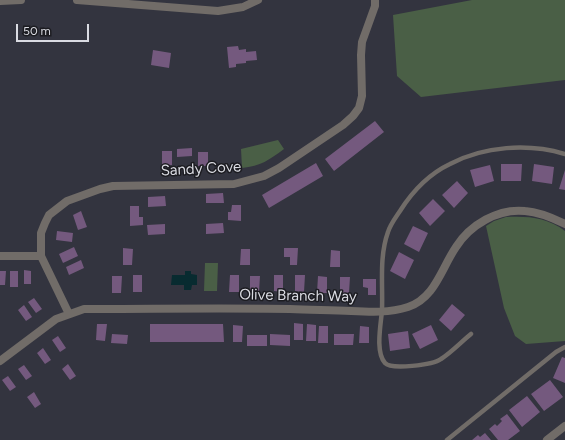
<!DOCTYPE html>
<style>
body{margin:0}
#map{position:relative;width:565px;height:440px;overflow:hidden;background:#33343f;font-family:Figtree,sans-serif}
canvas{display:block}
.scale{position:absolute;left:16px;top:24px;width:73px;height:18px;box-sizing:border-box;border:2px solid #dadbe2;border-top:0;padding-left:5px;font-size:12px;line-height:14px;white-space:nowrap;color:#dadbe2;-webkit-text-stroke:3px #1c1c21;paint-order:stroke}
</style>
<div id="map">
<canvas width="565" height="440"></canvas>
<div class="scale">50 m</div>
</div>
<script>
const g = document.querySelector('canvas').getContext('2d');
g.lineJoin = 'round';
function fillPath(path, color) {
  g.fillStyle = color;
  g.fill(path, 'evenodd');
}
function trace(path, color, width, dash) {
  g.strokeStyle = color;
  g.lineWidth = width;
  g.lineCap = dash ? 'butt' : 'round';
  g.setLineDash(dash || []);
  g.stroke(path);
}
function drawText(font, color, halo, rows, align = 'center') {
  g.font = font + ' Figtree,sans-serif';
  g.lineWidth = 3;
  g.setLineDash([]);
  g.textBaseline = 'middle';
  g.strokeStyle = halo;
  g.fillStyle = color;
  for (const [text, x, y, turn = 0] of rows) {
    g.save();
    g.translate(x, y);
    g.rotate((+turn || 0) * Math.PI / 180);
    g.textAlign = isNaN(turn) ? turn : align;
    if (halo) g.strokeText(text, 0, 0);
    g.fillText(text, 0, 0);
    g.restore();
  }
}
const green = new Path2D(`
 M472,0H565V80L421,97L397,76L393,15Z
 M278,140L284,149C269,160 261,166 242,168L241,149Z
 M506,217C527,216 547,217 565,231V341L526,344L515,336L504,308L486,226L494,221Z
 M205,263H218L217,291H204Z`);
const water = new Path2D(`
 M185,271H191V274L197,275V285H192L191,290H184V285H171L172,275H185Z`);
const building = new Path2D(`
 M238,46L239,50L246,49V52L256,51L257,60L246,61V63L236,64V67L229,68L227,47Z
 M153,50L171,53L169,68L151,65Z
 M375,121L384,132L334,171L325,159Z
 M192,148V156L177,157V149Z
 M162,151H172V165H162Z
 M198,152H208V166H198Z
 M316,163L323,176L269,208L262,195Z
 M501,164H522L521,181H501Z
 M534,164L554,167L552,184L532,181Z
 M490,165L494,181L475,187L470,170Z
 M565,170V190L559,189Z
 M457,181L468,193L454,208L442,195Z
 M223,193L224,203H206V194Z
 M165,196L166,206L148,207V197Z
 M433,199L445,211L430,226L419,213Z
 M232,205H241V221L228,220V212H231Z
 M130,206H139V217H143V225L130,226Z
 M81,211L87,227L78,230L73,215Z
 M223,223L224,233L206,234V224Z
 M165,224V234L148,235L147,225Z
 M413,226L428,233L419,252L404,244Z
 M57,231L73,233L72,242L56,240Z
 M74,247L78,256L63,263L59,254Z
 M123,248L133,249L132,265H123Z
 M284,248H298L297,265H290V257H284Z
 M241,249H250V265H240Z
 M331,250L340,251V267H330Z
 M399,252L414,260L405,279L390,271Z
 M81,260L84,268L69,275L66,267Z
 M24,270L31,271V284H24Z
 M0,271H6L5,285H0Z
 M10,271H18V287H10Z
 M133,275H142V292H133Z
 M230,275H239V292H229Z
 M274,275H283V292L274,291Z
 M295,275H305L304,292L295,291Z
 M112,276H122L121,293H112Z
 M250,276H260L259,292H250Z
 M318,276L327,277V293H317Z
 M340,277H350L349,293H340Z
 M363,279H376V295H368V288L363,287Z
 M34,298L42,309L36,313L28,302Z
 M452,304L465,315L451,331L439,320Z
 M24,305L32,317L26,321L18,310Z
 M294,323L303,324V340H294Z
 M97,324H107L105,341L96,340Z
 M150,324H223L224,342H150Z
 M307,324L316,325V341H306Z
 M233,325L243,326L242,342H233Z
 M431,325L438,340L420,349L412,334Z
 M319,326H328V343H318Z
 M360,326L369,327V343H359Z
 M408,331L410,348L390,351L388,334Z
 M112,334L128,335L127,344L111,343Z
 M270,334L290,335V346L270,345Z
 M334,334H354L353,345H334Z
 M247,335H267V346H247Z
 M58,336L66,348L60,352L52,340Z
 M43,348L51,360L45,364L37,353Z
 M562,357L565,358V383L553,378Z
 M68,364L76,376L70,380L62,369Z
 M24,365L32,376L26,380L18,369Z
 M8,376L16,387L10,391L2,380Z
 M550,380L563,397L544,411L531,394Z
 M34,392L41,404L35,408L27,397Z
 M527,396L540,412L522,427L509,410Z
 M507,414L520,431L508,440H498L489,429L495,424L497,426L502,421L500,419Z
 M485,433L491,440H472L478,435L480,437Z`);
const lane = new Path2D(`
 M471,334C461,342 452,352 441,359C433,365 391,370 385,363C375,352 381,324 382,310C383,284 379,257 388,232C390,225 396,217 400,211C412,192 429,174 450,164C484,146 528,143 565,154
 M447,440L556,352L565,347`);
const street = new Path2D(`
 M77,0L218,11L243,7L258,0
 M0,1L21,0
 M0,256H41
 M69,314L41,256V233L45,223L49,215L67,201L100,189L113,186L234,184L264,176L279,168L343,125L353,116L359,108L362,96L361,55L362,42L375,6V0
 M0,361L56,319L84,309C153,309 222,308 290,309C311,310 331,310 351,311C370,312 390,313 408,307C435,298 441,269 456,247C470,225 498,208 525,211C539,212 553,218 565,224
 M547,440L565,426`);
const streetNames = [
 ["Sandy Cove",201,169,-3],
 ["Olive Branch Way",298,296,1]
];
fillPath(green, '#4a5f46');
fillPath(water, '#082b30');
fillPath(building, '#74597e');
trace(lane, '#716c68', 4.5);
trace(street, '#716c68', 8);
drawText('15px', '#dadbe2', '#1c1c21', streetNames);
</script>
